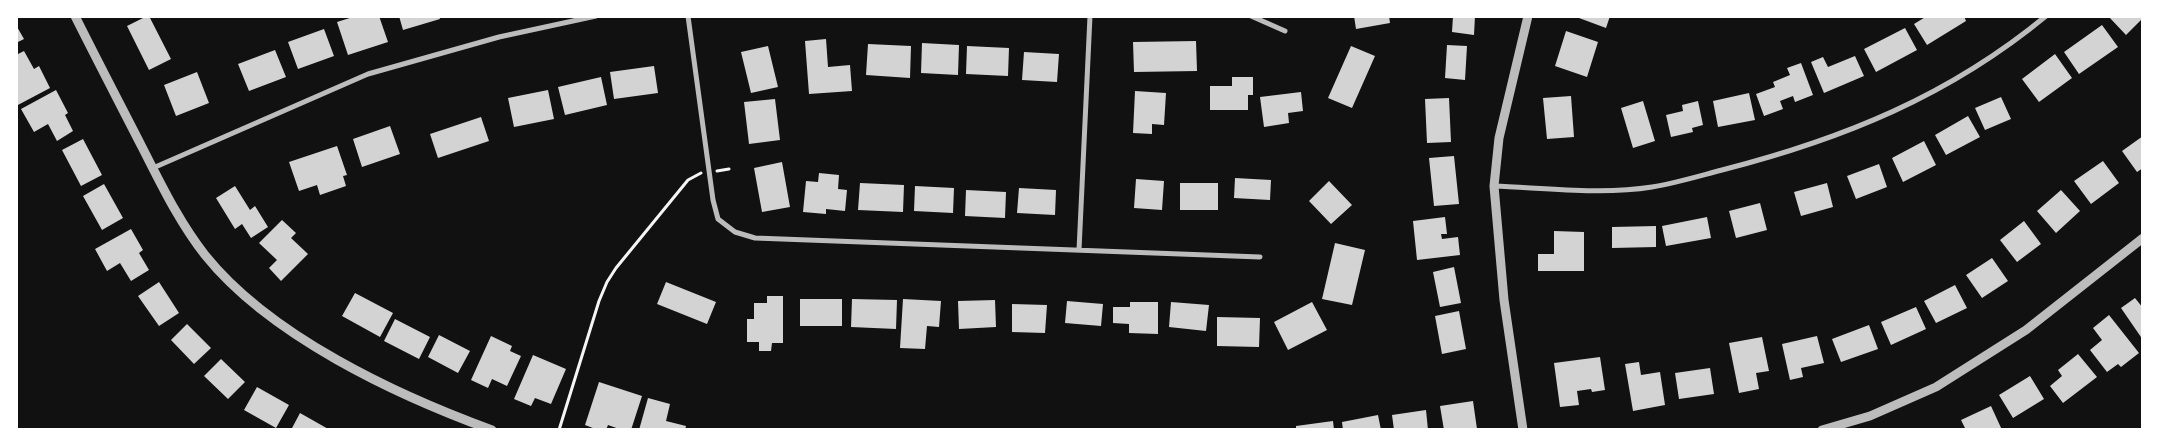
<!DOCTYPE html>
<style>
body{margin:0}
#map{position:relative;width:2159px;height:446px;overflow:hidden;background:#111;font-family:"Roboto Serif",serif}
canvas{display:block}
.frame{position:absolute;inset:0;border:18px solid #fff;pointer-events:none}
</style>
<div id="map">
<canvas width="2159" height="446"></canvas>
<div class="frame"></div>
</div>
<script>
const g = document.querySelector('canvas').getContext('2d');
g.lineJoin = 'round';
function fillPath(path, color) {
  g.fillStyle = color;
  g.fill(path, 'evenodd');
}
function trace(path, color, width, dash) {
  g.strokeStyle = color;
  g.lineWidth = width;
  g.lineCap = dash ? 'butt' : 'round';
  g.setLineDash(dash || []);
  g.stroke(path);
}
const building = new Path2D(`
 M147,16H149L171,59L149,70L127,26Z
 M356,16H379L388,42L348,55L337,22Z
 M399,16H439L440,19L403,30Z
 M1354,16H1389L1390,23L1356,29Z
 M1453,16H1475L1474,35L1452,32Z
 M1580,16H1610L1606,28L1579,18Z
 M1927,16H1964L1966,21L1927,45L1914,24Z
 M2110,16H2143V18L2126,35L2109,17Z
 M16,25L24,39L16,43Z
 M2102,25L2118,47L2079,74L2064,52Z
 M1905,28L1917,50L1876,72L1864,49Z
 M324,29L334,56L298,69L288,42Z
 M1566,31L1598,42L1587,77L1555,66Z
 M826,39L828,67L850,65L852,91L809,94L805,41Z
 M1196,41L1197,71L1134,72L1133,42Z
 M922,43L959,45L958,75L921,73Z
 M868,44L911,46L910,78L866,75Z
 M1447,45L1467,46L1465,80L1445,78Z
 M768,46L778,87L751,93L741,52Z
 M967,46L1009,48L1008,76L966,74Z
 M1351,46L1375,56L1352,108L1328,98Z
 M275,50L286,77L249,91L238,64Z
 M24,51L34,69L39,66L50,88L16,106V55Z
 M1024,52L1059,54L1057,82L1022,80Z
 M2055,54L2072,78L2039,102L2022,79Z
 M1855,56L1864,76L1824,93L1811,62L1823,57L1828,67Z
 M1801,63L1813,95L1795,102L1793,96L1780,101L1783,109L1764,116L1756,94L1775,87L1773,82L1790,75L1787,68Z
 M654,66L658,93L614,99L610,72Z
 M197,72L209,103L176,116L164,85Z
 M601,77L607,105L565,115L558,87Z
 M1232,77H1253V95H1248V110H1210V86H1232Z
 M56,90L68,113L65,115L73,131L57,141L48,124L34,132L21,109Z
 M548,90L554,119L514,127L508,98Z
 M1135,91L1166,93L1164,125L1152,124V134L1133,133Z
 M1301,92L1303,111L1288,113L1289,123L1264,127L1260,97Z
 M1749,93L1755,120L1718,127L1713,101Z
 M1571,96L1574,137L1547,139L1543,98Z
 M2001,97L2011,119L1985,130L1975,108Z
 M1449,98L1451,142L1427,143L1425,99Z
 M775,99L780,140L749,144L744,102Z
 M1643,101L1655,141L1633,148L1621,108Z
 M1698,101L1703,125L1692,128L1693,132L1671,137L1666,115L1683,111L1682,105Z
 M1968,116L1980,137L1946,155L1935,135Z
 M481,117L489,141L438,158L430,134Z
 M390,126L400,154L362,167L353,139Z
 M2143,136V168L2137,172L2122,151Z
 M83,139L102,175L81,186L62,150Z
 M1924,141L1936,165L1903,182L1892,158Z
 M337,146L347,175L343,176L346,186L320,195L317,185L299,191L289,162Z
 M1454,156L1459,204L1434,206L1429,158Z
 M2103,161L2119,183L2091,204L2074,181Z
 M782,162L790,207L762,212L754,168Z
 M1879,164L1887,187L1856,199L1847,176Z
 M819,173L839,175L838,189L847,190L845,211L826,209V214L803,212L806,181L818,182Z
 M1235,178L1271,180L1270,200L1234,198Z
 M1136,179L1164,181L1162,210L1134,208Z
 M1329,181L1352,205L1331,224L1309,201Z
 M860,183L904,185L903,212L858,210Z
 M1180,183H1218V210H1180Z
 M1827,183L1833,207L1801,216L1794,192Z
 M104,184L123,218L102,230L83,196Z
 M235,186L250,210L255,206L268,227L251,238L242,224L235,229L216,198Z
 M915,186L954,188L953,213L914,211Z
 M1019,188L1056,190L1055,215L1017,213Z
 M966,190L1006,192L1005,218L965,216Z
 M2061,190L2080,211L2056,233L2037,211Z
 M1760,203L1767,230L1736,238L1729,211Z
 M1445,217L1447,234H1441L1442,239L1458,237L1460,255L1417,260L1413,221Z
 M1707,217L1711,238L1666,246L1662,226Z
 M282,220L296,233L291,238L308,254L281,281L269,268L277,260L259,243Z
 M2024,221L2041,244L2017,262L2000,240Z
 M1656,226V247L1612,248V227Z
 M131,229L143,250L139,253L149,270L131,281L120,263L107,271L95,249Z
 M1554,231L1584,232V271H1538V254H1554Z
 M1335,243L1365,250L1352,305L1322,299Z
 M1992,258L2008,281L1982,298L1966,275Z
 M1454,267L1461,303L1440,307L1433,272Z
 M159,282L179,313L159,326L138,296Z
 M666,282L716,302L707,324L657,304Z
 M1955,285L1967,308L1936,323L1924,301Z
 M355,293L393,313L380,337L342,316Z
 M767,296H783V343H772L771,351H759V342H747V319H754V303H767Z
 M2135,298L2143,308V340L2121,308Z
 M800,299H842V326H800Z
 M852,299L897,300L896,329L851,327Z
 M903,299L941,301L939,327L927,326L925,349L900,348Z
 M995,300L996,327L959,329L958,301Z
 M1067,301L1103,304L1101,326L1065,323Z
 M1130,302H1158V334L1129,333V324L1113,323V307H1130Z
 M1171,302L1209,305L1206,331L1169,327Z
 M1312,302L1327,330L1288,350L1274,322Z
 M1012,304L1047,305L1045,333L1012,332Z
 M1916,307L1926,329L1891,345L1881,322Z
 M1459,311L1466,349L1442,354L1435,316Z
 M2109,315L2139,353L2121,367L2118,364L2107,372L2090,350L2102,340L2093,328Z
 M1217,317L1260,318L1259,347L1217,346Z
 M395,319L430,337L419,359L384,341Z
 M187,324L211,348L194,364L171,340Z
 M1869,325L1878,349L1841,362L1832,339Z
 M439,335L470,351L458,373L428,357Z
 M491,336L512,346L510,351L521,356L507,386L492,379L488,388L471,380Z
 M1817,336L1824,363L1801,368L1803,377L1790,380L1782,344Z
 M1762,337L1769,371L1756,373L1759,389L1739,393L1729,343Z
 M2078,354L2097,377L2063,403L2050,386L2062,376L2058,370Z
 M533,355L566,369L551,404L535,398L531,406L514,399Z
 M1600,357L1605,390L1592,392L1591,389L1577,391L1579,405L1560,407L1554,363Z
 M221,359L245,382L228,399L204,376Z
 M1639,362L1641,375L1660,372L1665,405L1633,411L1625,364Z
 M1710,368L1714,394L1679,399L1675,373Z
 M2030,376L2044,399L2013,418L1999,395Z
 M599,382L642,396L631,430H622L608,425L606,430H598L585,425Z
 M257,387L289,405L276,428L244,410Z
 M648,398L670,404L666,421L686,426L685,430H639Z
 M1473,401L1477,429L1444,430L1440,406Z
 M1991,406L2002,430H1966L1961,420Z
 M1426,410L1428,430H1394L1392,415Z
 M300,413L330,430H291Z
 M1378,415L1381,430H1343L1342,422Z
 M1333,421L1334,430H1296V426Z`);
const path = new Path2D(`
 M717,171L729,169
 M559,430L599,301L607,282L616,268L688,180L701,173`);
const minor = new Path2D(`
 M688,16L713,200L718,219L735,232L755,238L1260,257
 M1251,16L1285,31
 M153,168L368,74L499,37L596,16
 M1494,186C1544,188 1603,195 1652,187C1676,183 1699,176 1722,170C1843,139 1949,96 2046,16
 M1079,250L1090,16`);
const tertiary = new Path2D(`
 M75,16C97,60 120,104 142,147C161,184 179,222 205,255C270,336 396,395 492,430
 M1523,430L1504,300L1494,186L1499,138L1528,16
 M1822,430L1870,416L1936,387L2026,330L2143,238`);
fillPath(building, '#d3d3d3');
trace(path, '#f5f5f5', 3);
trace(minor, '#bcbcbc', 5);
trace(tertiary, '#bcbcbc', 9);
</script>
